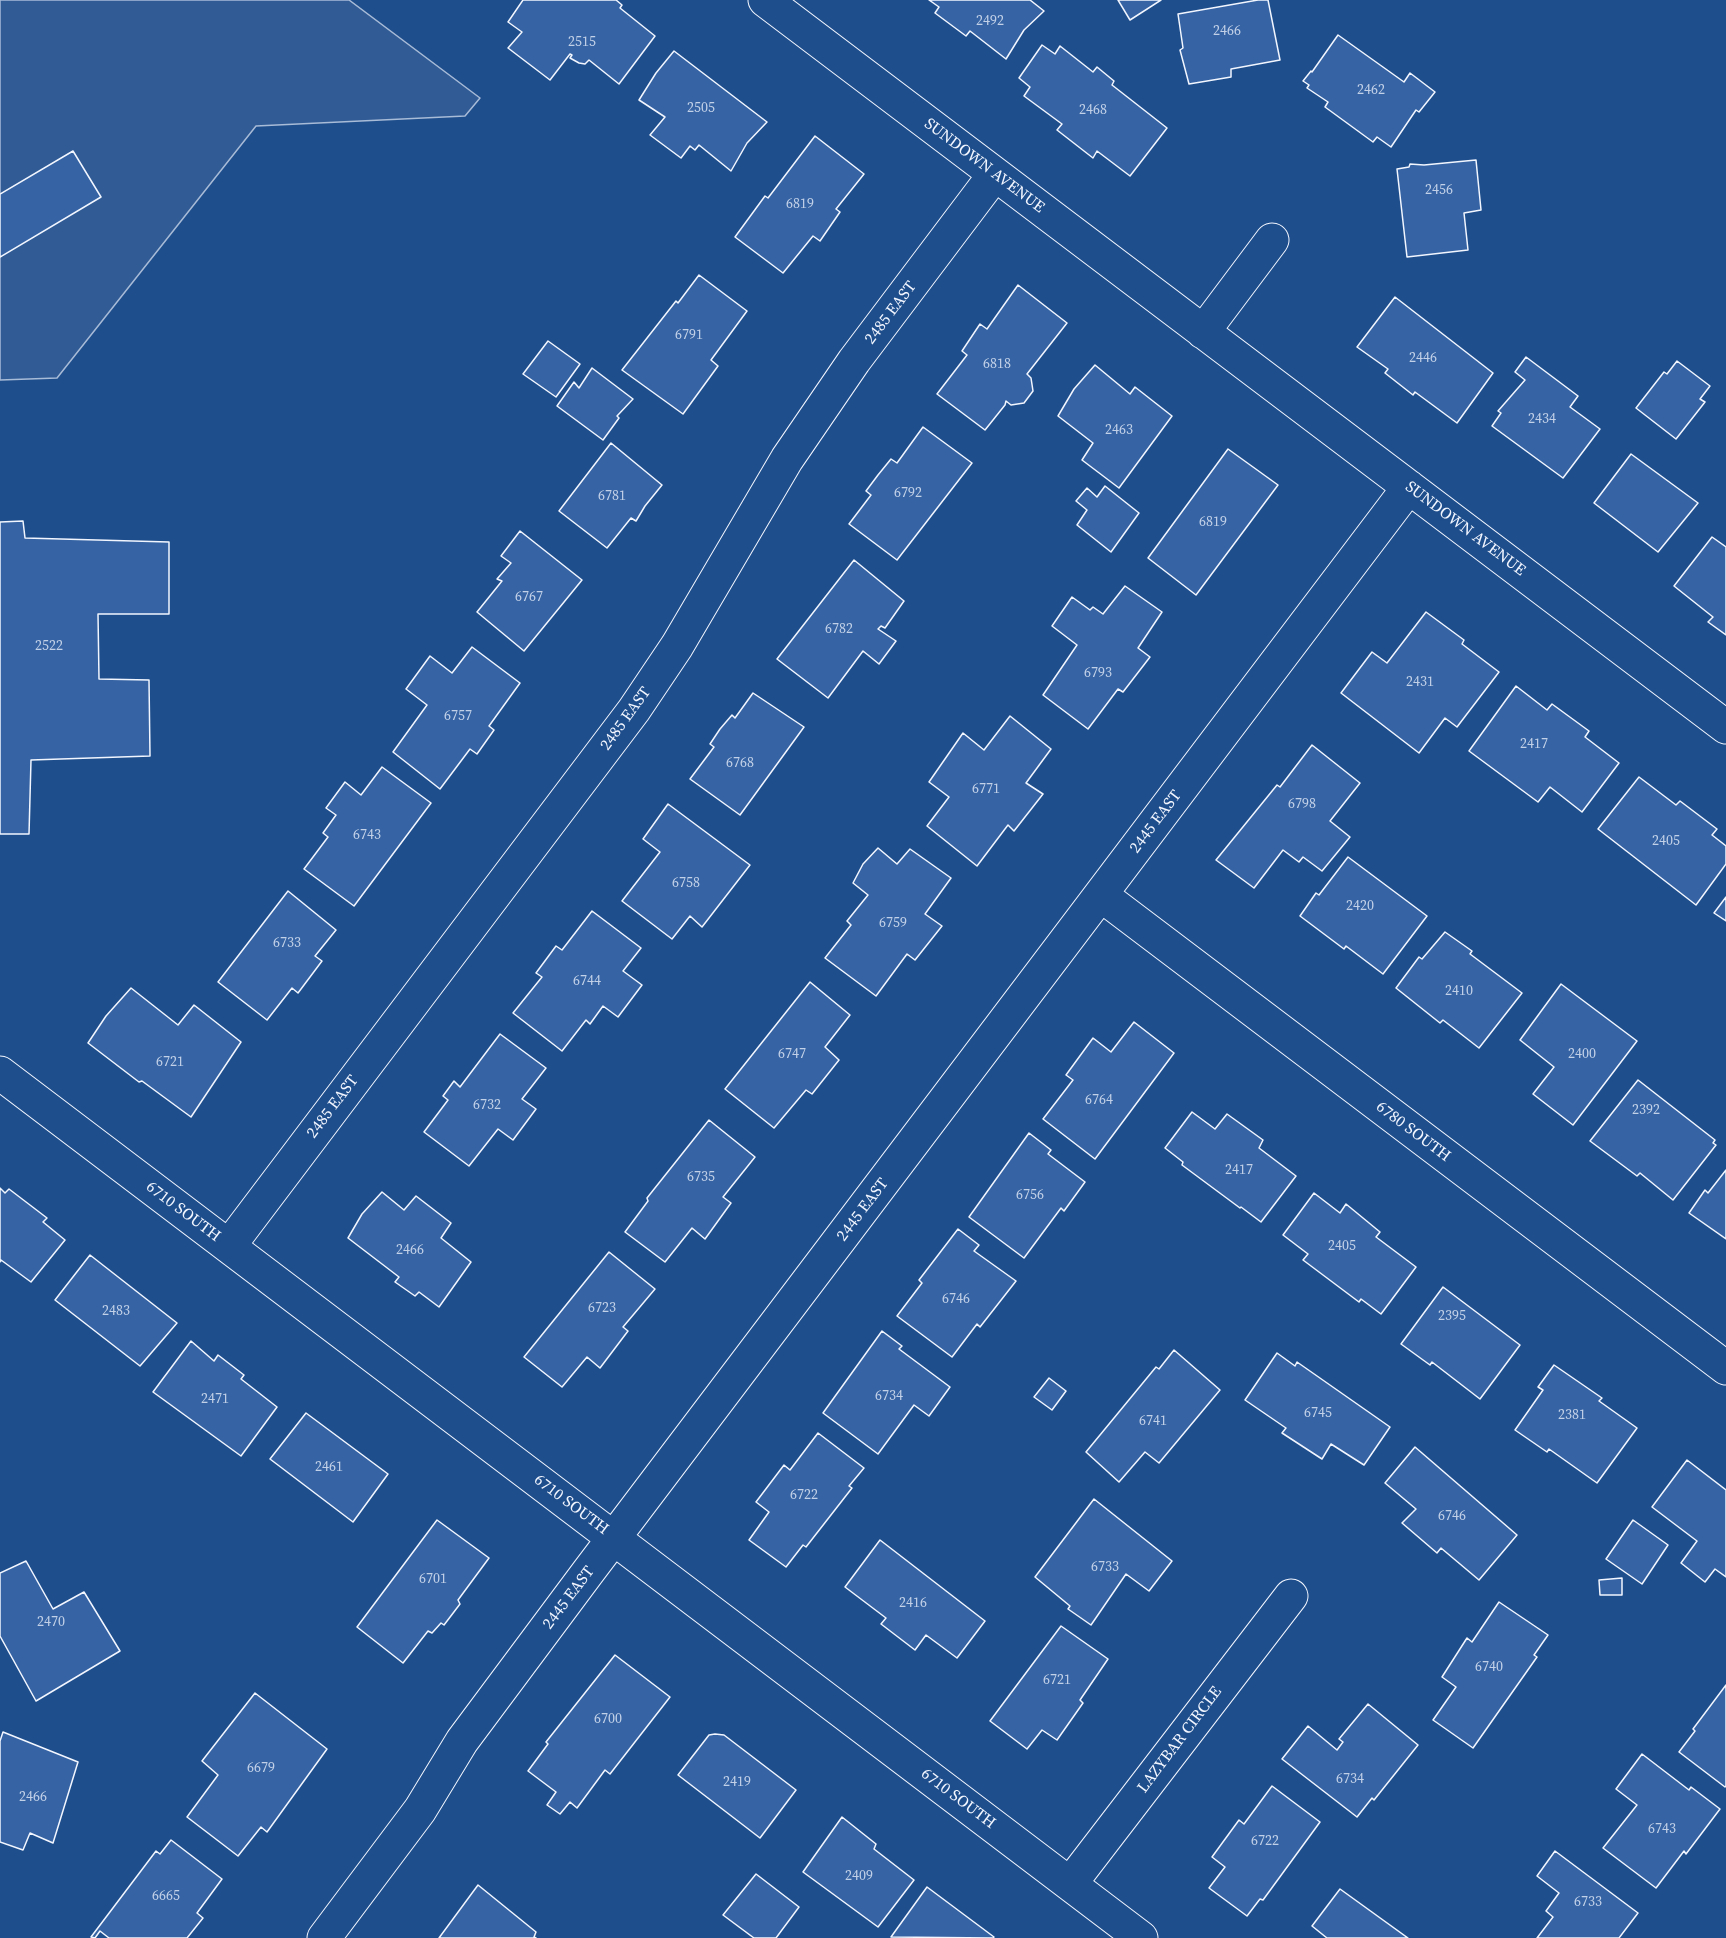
<!DOCTYPE html>
<style>
body{margin:0}
canvas{display:block;background:#1f4e8c}
</style>
<canvas width="1726" height="1938"></canvas>
<script>
const g = document.querySelector('canvas').getContext('2d');
g.lineJoin = 'round';
function fillPath(path, color) {
  g.fillStyle = color;
  g.fill(path, 'evenodd');
}
function trace(path, color, width, dash) {
  g.strokeStyle = color;
  g.lineWidth = width;
  g.lineCap = dash ? 'butt' : 'round';
  g.setLineDash(dash || []);
  g.stroke(path);
}
function drawText(font, color, halo, rows, align = 'center') {
  g.font = font + ' "Source Serif 4",serif';
  g.lineWidth = 4.5;
  g.setLineDash([]);
  g.textBaseline = 'middle';
  g.strokeStyle = halo;
  g.fillStyle = color;
  for (const [text, x, y, turn = 0] of rows) {
    g.save();
    g.translate(x, y);
    g.rotate((+turn || 0) * Math.PI / 180);
    g.textAlign = isNaN(turn) ? turn : align;
    if (halo) g.strokeText(text, 0, 0);
    g.fillText(text, 0, 0);
    g.restore();
  }
}
const green = new Path2D(`
 M0,0H349L480,98L465,116L256,126L57,378L0,380Z`);
const building = new Path2D(`
 M523,0H616L622,5L620,8L655,36L619,84L589,60L585,64L579,63L570,58L572,55L570,54L550,80L508,48L522,32L508,22Z
 M929,0H1030L1044,11L1024,30L1006,59L970,31L966,36L935,13L939,7Z
 M1118,0H1161L1130,20Z
 M1258,0H1268L1280,60L1231,69V77L1189,84L1180,50L1183,48L1178,14Z
 M1338,35L1404,82L1410,73L1435,92L1419,112L1416,110L1391,147L1377,137L1373,142L1325,107L1328,102L1307,88L1309,85L1303,81L1311,71L1312,72Z
 M1042,45L1055,54L1060,46L1093,72L1097,67L1114,81L1112,85L1167,128L1130,176L1097,151L1093,158L1057,130L1062,124L1024,96L1030,87L1019,78Z
 M674,51L767,122L747,143L731,171L699,145L695,150L690,146L681,158L650,135L665,117L639,100L656,73Z
 M815,136L864,174L836,209L840,212L820,241L813,236L783,273L735,237L765,196L768,198Z
 M73,151L101,197L0,257V194Z
 M1476,160L1481,210L1464,213L1468,250L1407,257L1397,169L1409,167L1410,164L1424,165Z
 M699,275L747,311L711,360L718,366L683,414L622,370L676,301L678,303Z
 M1018,285L1067,323L1027,374L1031,378L1033,391L1024,403L1011,405L1006,401L1005,405L985,430L937,394L967,355L962,351L980,324L987,329Z
 M1395,297L1493,373L1457,423L1415,392L1413,395L1385,373L1388,369L1357,347Z
 M548,341L580,364L556,397L523,374Z
 M1526,357L1578,396L1570,407L1600,429L1563,478L1492,426L1501,413L1498,411L1525,380L1515,372Z
 M1677,361L1710,386L1700,399L1705,402L1676,439L1636,408L1664,372L1667,374Z
 M1095,365L1130,394L1135,387L1172,416L1119,488L1082,460L1093,443L1058,416L1074,389Z
 M592,368L633,399L617,416L619,418L603,440L557,406L574,382L579,388Z
 M923,427L972,463L897,560L849,524L871,495L866,491L878,475L891,459L897,463Z
 M611,443L662,485L645,506L636,521L631,518L607,548L559,511Z
 M1228,449L1278,485L1196,595L1148,558Z
 M1631,454L1698,503L1658,552L1594,503Z
 M1105,486L1139,513L1111,552L1077,525L1087,510L1076,501L1087,488L1097,497Z
 M23,521L25,538L169,542V614H98L99,679L149,680L150,756L31,760L29,834H0V522Z
 M520,531L582,580L524,651L477,612L502,581L497,579L511,563L501,556Z
 M1712,537L1726,547V635L1708,622L1713,617L1674,586Z
 M854,560L904,601L885,628L881,626L878,629L896,641L879,664L863,651L828,698L777,659Z
 M1125,586L1162,612L1138,648L1150,657L1123,692L1118,689L1088,729L1043,695L1077,645L1052,626L1072,597L1090,610L1093,607L1103,614Z
 M1426,612L1464,640L1462,644L1499,672L1457,727L1445,718L1419,753L1341,693L1372,652L1387,663Z
 M472,647L520,683L489,726L494,730L477,754L470,749L440,789L393,752L427,705L406,689L430,656L452,673Z
 M1516,686L1547,710L1552,704L1589,731L1585,737L1619,763L1582,812L1550,787L1538,802L1469,751Z
 M753,693L804,727L740,815L690,779L714,747L710,744L720,729L732,715L735,718Z
 M1010,716L1051,749L1026,783L1043,794L1014,831L1008,825L977,866L927,826L949,797L929,782L963,733L984,750Z
 M1312,745L1360,783L1330,821L1350,837L1322,871L1303,857L1299,862L1283,850L1254,888L1216,860L1277,785L1280,787Z
 M382,767L431,803L354,906L304,869L328,837L323,833L336,815L326,808L345,782L361,795Z
 M1639,777L1676,805L1680,801L1717,829L1712,835L1726,846V864L1696,905L1598,829Z
 M668,804L750,865L702,927L690,916L672,939L622,901L660,852L643,839Z
 M878,848L897,864L910,849L951,878L925,914L942,926L915,960L907,954L876,996L825,958L851,925L847,921L868,895L853,883L863,864Z
 M1348,857L1427,916L1383,974L1346,946L1344,949L1300,916L1316,893L1319,895Z
 M288,891L336,930L315,956L322,961L298,993L292,988L267,1020L218,982Z
 M1726,897V921L1714,913Z
 M592,911L641,948L623,971L642,985L618,1017L603,1006L590,1024L586,1020L562,1051L513,1013L542,977L536,973L556,946L562,950Z
 M1445,932L1472,951L1470,954L1522,993L1479,1048L1443,1020L1440,1023L1396,988L1419,957L1422,959Z
 M810,982L850,1015L825,1047L839,1060L812,1094L806,1090L774,1128L725,1089Z
 M1561,984L1637,1041L1573,1125L1533,1094L1554,1067L1520,1040Z
 M131,988L178,1025L194,1005L241,1042L191,1117L142,1081L139,1082L88,1043L106,1016Z
 M1134,1022L1174,1053L1095,1159L1043,1119L1073,1080L1066,1075L1093,1038L1111,1052Z
 M500,1034L546,1068L522,1099L536,1109L513,1140L498,1129L469,1166L424,1132L448,1100L443,1096L454,1081L460,1087Z
 M1638,1080L1715,1140L1713,1143L1716,1145L1673,1200L1640,1173L1637,1176L1590,1141Z
 M1192,1112L1215,1129L1227,1114L1263,1140L1259,1148L1296,1176L1261,1222L1241,1207L1240,1208L1182,1165L1183,1162L1165,1148Z
 M709,1120L755,1157L723,1197L731,1203L705,1239L692,1228L665,1262L625,1232L648,1201L647,1198Z
 M1029,1133L1051,1150L1048,1154L1085,1182L1064,1211L1061,1208L1024,1258L969,1217Z
 M1726,1170V1239L1689,1213L1705,1190L1708,1193Z
 M0,1188L5,1193L9,1189L47,1218L43,1222L65,1240L31,1282L1,1260L0,1262Z
 M382,1192L404,1210L416,1196L451,1223L441,1238L471,1262L439,1307L419,1292L415,1296L395,1282L399,1277L348,1238L362,1214Z
 M1314,1193L1340,1213L1346,1204L1380,1232L1376,1237L1416,1267L1381,1314L1361,1299L1359,1302L1303,1260L1308,1254L1283,1235Z
 M958,1229L979,1245L974,1251L1016,1281L980,1327L977,1324L952,1357L897,1316L922,1283L919,1280Z
 M609,1252L655,1289L623,1327L628,1331L600,1368L587,1357L562,1387L524,1357Z
 M90,1255L177,1323L140,1366L55,1300Z
 M1443,1287L1520,1345L1480,1399L1432,1362L1430,1365L1401,1344Z
 M882,1331L902,1346L899,1349L950,1387L929,1416L914,1405L878,1454L823,1413Z
 M191,1341L214,1361L218,1355L244,1375L241,1379L277,1407L241,1456L153,1392Z
 M1174,1350L1220,1390L1159,1463L1145,1452L1119,1482L1086,1452L1156,1367L1159,1369Z
 M1277,1353L1295,1366L1297,1362L1390,1427L1364,1465L1331,1444L1322,1459L1282,1433L1286,1428L1245,1400Z
 M1554,1365L1602,1398L1599,1401L1637,1428L1597,1483L1549,1449L1547,1452L1515,1430L1543,1390L1538,1387Z
 M1049,1378L1066,1391L1052,1410L1034,1397Z
 M306,1413L388,1474L353,1522L270,1459Z
 M818,1433L864,1468L849,1486L852,1488L806,1547L803,1545L786,1567L749,1540L769,1512L756,1502L784,1465L790,1470Z
 M1415,1447L1517,1535L1479,1580L1441,1548L1437,1553L1402,1523L1416,1509L1385,1483Z
 M1687,1460L1726,1490V1577L1715,1569L1705,1582L1681,1563L1697,1541L1652,1507Z
 M1094,1499L1172,1561L1149,1591L1126,1574L1091,1625L1068,1609L1070,1606L1035,1577Z
 M437,1520L489,1558L458,1600L460,1604L444,1625L441,1623L432,1633L428,1631L403,1663L357,1627Z
 M1633,1520L1668,1545L1642,1584L1606,1559Z
 M880,1540L985,1621L957,1658L926,1635L915,1650L881,1624L886,1618L845,1587Z
 M26,1561L53,1609L84,1592L120,1651L36,1701L0,1636V1573Z
 M1622,1578V1595H1600L1599,1580Z
 M1499,1602L1548,1635L1534,1655L1537,1657L1473,1748L1433,1720L1456,1687L1442,1677L1467,1638L1472,1642Z
 M1061,1626L1108,1659L1080,1700L1083,1703L1057,1740L1042,1730L1027,1749L990,1721Z
 M615,1655L670,1697L610,1774L605,1770L577,1808L570,1802L560,1814L547,1805L556,1792L528,1771L548,1744L546,1742Z
 M1726,1685V1786L1725,1787L1679,1752L1695,1731L1693,1729Z
 M255,1693L327,1749L267,1832L261,1827L238,1856L187,1817L218,1775L202,1761Z
 M1368,1704L1418,1745L1374,1800L1372,1798L1357,1817L1282,1759L1308,1726L1337,1750L1343,1742L1339,1739Z
 M3,1732L78,1762L53,1843L30,1833L23,1850L0,1842V1741Z
 M715,1734L724,1735L796,1790L760,1838L678,1775L709,1735Z
 M1642,1754L1689,1790L1691,1787L1720,1809L1686,1854L1684,1851L1656,1888L1603,1848L1637,1805L1616,1789Z
 M1272,1786L1320,1822L1263,1900L1260,1899L1247,1916L1209,1888L1225,1867L1212,1857L1239,1820L1244,1824Z
 M842,1817L876,1844L874,1849L914,1880L878,1927L803,1872Z
 M171,1840L222,1879L197,1913L203,1918L187,1938H109L100,1931L95,1938L91,1937L156,1851L160,1854Z
 M1555,1851L1638,1913L1619,1938H1537L1553,1917L1546,1911L1559,1893L1537,1876Z
 M756,1874L799,1907L776,1938H754L723,1915Z
 M478,1885L536,1932L534,1937L536,1938H439Z
 M927,1887L994,1937L993,1938L891,1937Z
 M1340,1889L1408,1938H1327L1312,1926Z`);
const street = new Path2D(`
 M765,0L1726,727
 M1203,332L1272,240
 M1101,895L1726,1368
 M0,1073L1141,1938
 M229,1246L634,710L677,646L787,459L854,361L995,174
 M1070,1884L1291,1596
 M324,1938L420,1810L462,1741L588,1572L1409,487`);
const numberNames = [
 ["2492",990,21],
 ["2466",1227,31],
 ["2515",582,42],
 ["2462",1371,90],
 ["2505",701,108],
 ["2468",1093,110],
 ["2456",1439,190],
 ["6819",800,204],
 ["6791",689,335],
 ["2446",1423,358],
 ["6818",997,364],
 ["2434",1542,419],
 ["2463",1119,430],
 ["6792",908,493],
 ["6781",612,496],
 ["6819",1213,522],
 ["6767",529,597],
 ["6782",839,629],
 ["2522",49,646],
 ["6793",1098,673],
 ["2431",1420,682],
 ["6757",458,716],
 ["2417",1534,744],
 ["6768",740,763],
 ["6771",986,789],
 ["6798",1302,804],
 ["6743",367,835],
 ["2405",1666,841],
 ["6758",686,883],
 ["2420",1360,906],
 ["6759",893,923],
 ["6733",287,943],
 ["6744",587,981],
 ["2410",1459,991],
 ["6747",792,1054],
 ["2400",1582,1054],
 ["6721",170,1062],
 ["6764",1099,1100],
 ["6732",487,1105],
 ["2392",1646,1110],
 ["2417",1239,1170],
 ["6735",701,1177],
 ["6756",1030,1195],
 ["2405",1342,1246],
 ["2466",410,1250],
 ["6746",956,1299],
 ["6723",602,1308],
 ["2483",116,1311],
 ["2395",1452,1316],
 ["6734",889,1396],
 ["2471",215,1399],
 ["6745",1318,1413],
 ["2381",1572,1415],
 ["6741",1153,1421],
 ["2461",329,1467],
 ["6722",804,1495],
 ["6746",1452,1516],
 ["6733",1105,1567],
 ["6701",433,1579],
 ["2416",913,1603],
 ["2470",51,1622],
 ["6740",1489,1667],
 ["6721",1057,1680],
 ["6700",608,1719],
 ["6679",261,1768],
 ["6734",1350,1779],
 ["2419",737,1782],
 ["2466",33,1797],
 ["6743",1662,1829],
 ["6722",1265,1841],
 ["2409",859,1876],
 ["6665",166,1896],
 ["6733",1588,1902]
];
const streetNames = [
 ["SUNDOWN AVENUE",984,166,37],
 ["2485 EAST",891,313,-53],
 ["SUNDOWN AVENUE",1465,529,37],
 ["2485 EAST",626,719,-54],
 ["2445 EAST",1156,822,-53],
 ["2485 EAST",333,1107,-53],
 ["6780 SOUTH",1413,1132,37],
 ["2445 EAST",863,1210,-53],
 ["6710 SOUTH",183,1212,37],
 ["6710 SOUTH",571,1505,37],
 ["2445 EAST",569,1598,-53],
 ["LAZYBAR CIRCLE",1180,1740,-53],
 ["6710 SOUTH",958,1799,37]
];
fillPath(green, '#305b95');
trace(green, '#a8bbd7', 1.5);
fillPath(building, '#3563a3');
trace(building, '#f2f6ff', 1.5);
trace(street, '#f2f6ff', 35);
trace(street, '#1f4e8c', 33);
drawText('14px', '#c3d1e8', null, numberNames);
drawText('16px', '#f2f6ff', '#1f4e8c', streetNames);
</script>
